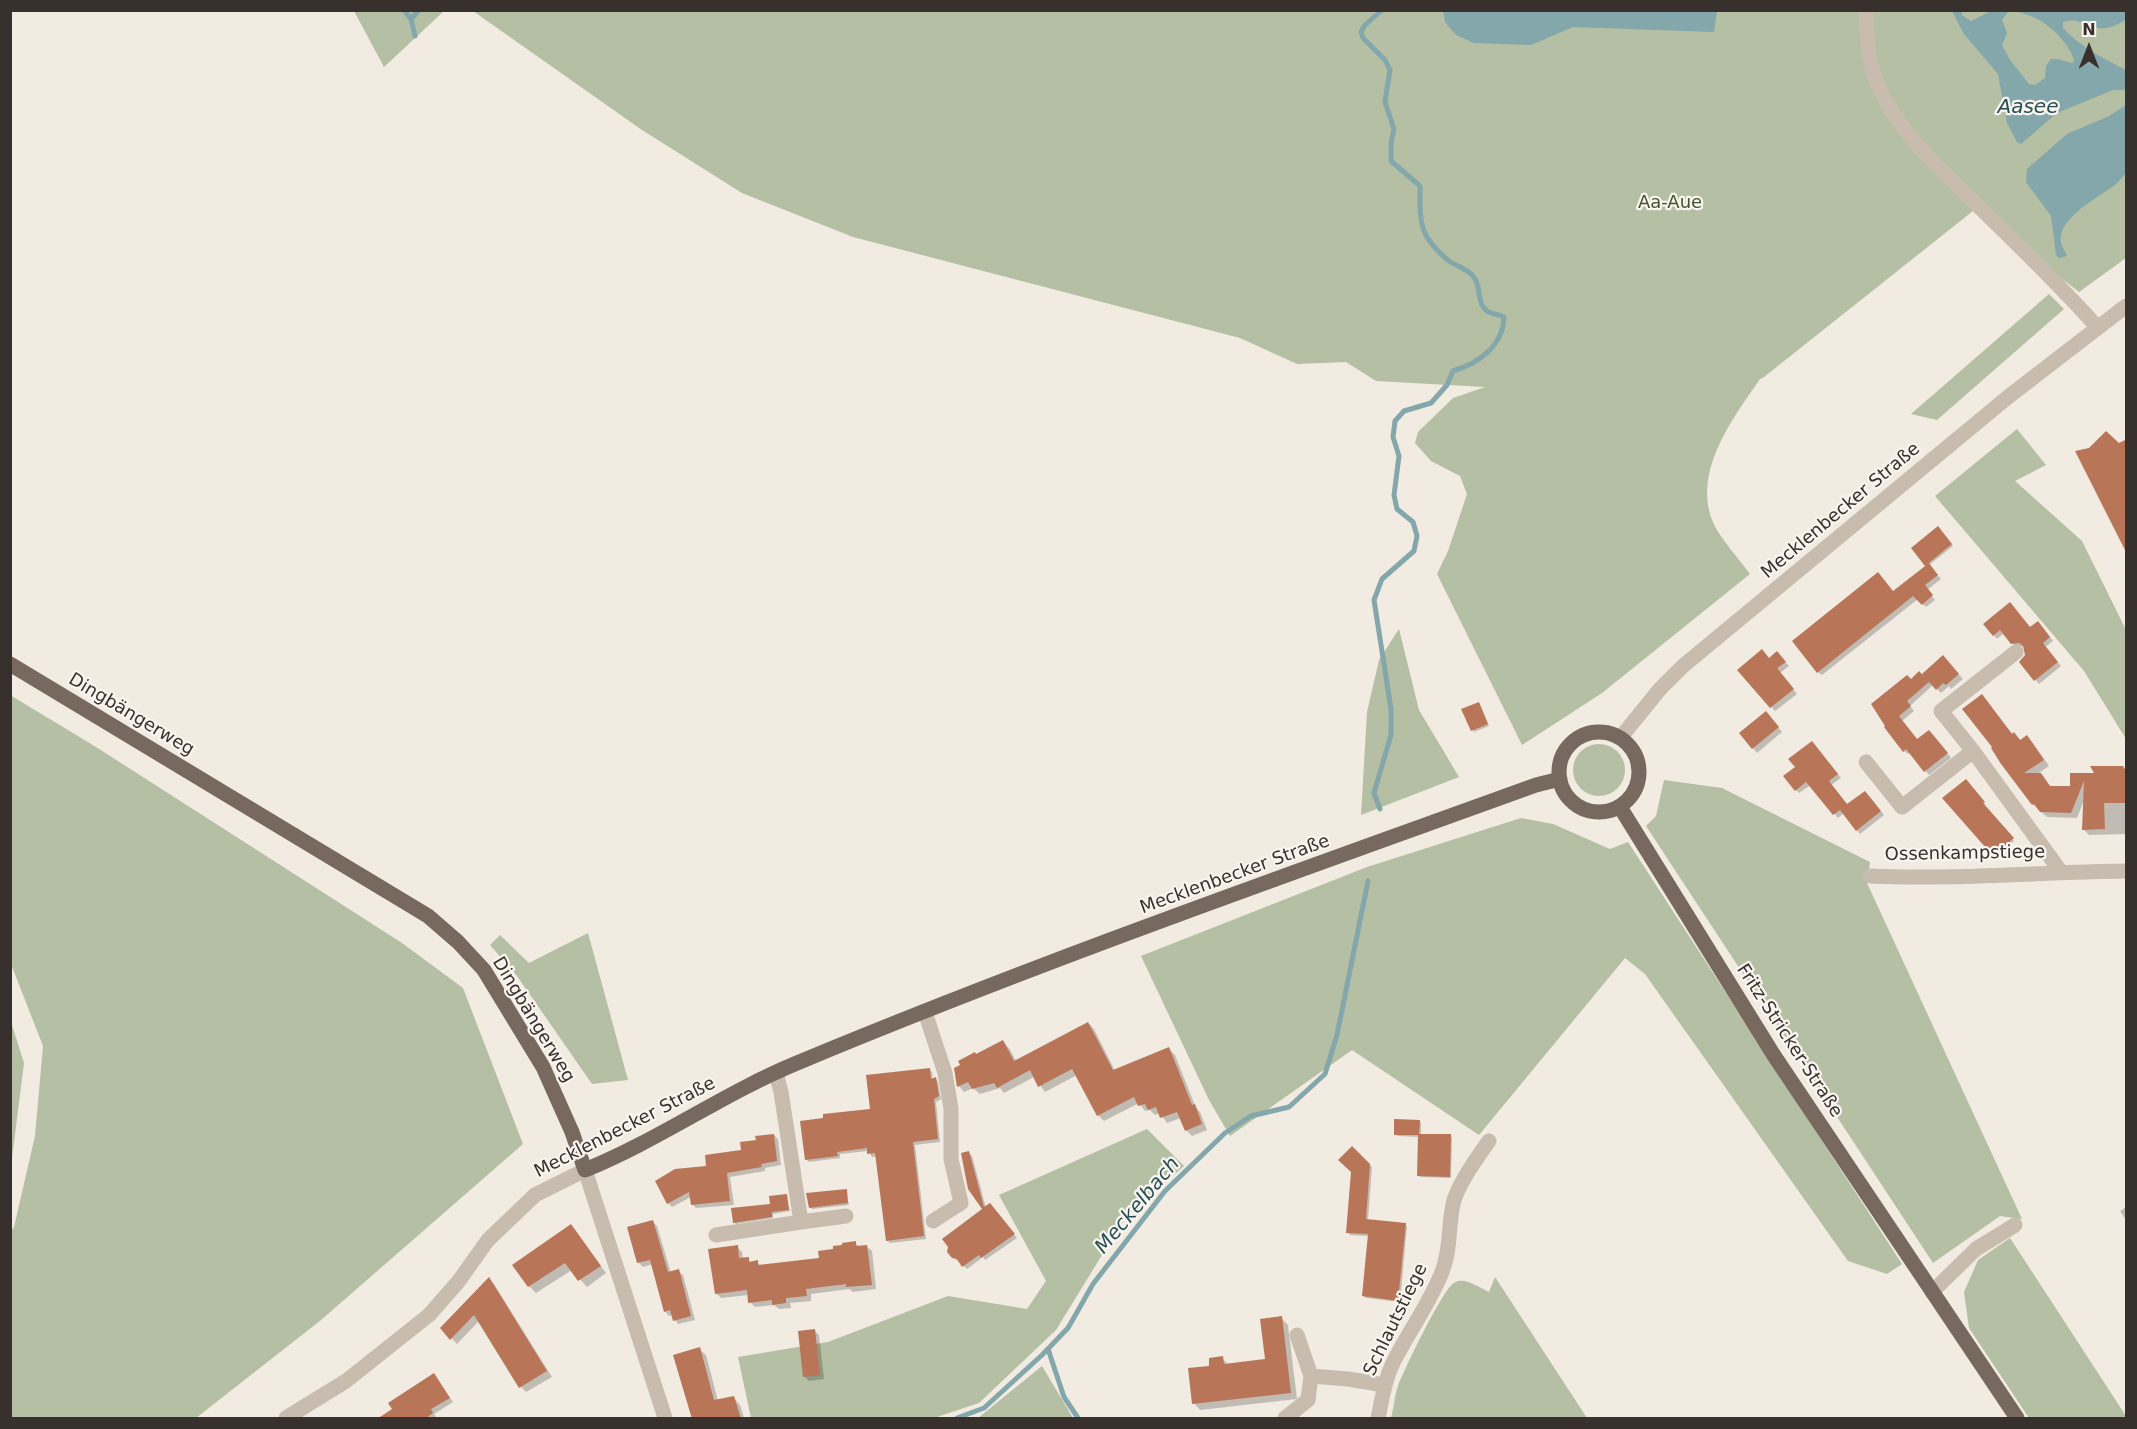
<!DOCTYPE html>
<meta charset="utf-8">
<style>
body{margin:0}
#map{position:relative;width:2137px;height:1429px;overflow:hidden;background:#f1ebe2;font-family:"DejaVu Sans",sans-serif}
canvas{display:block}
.frame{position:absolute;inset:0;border:12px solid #38302c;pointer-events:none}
.north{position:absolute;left:2059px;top:18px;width:60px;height:60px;-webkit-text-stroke:4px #f9f4ee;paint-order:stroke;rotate:0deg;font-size:16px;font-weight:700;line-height:24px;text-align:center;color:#38302c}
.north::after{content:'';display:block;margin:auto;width:21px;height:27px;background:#38302c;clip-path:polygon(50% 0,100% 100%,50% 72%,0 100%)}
</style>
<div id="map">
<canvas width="2137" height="1429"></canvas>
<div class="frame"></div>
<div class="north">N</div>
</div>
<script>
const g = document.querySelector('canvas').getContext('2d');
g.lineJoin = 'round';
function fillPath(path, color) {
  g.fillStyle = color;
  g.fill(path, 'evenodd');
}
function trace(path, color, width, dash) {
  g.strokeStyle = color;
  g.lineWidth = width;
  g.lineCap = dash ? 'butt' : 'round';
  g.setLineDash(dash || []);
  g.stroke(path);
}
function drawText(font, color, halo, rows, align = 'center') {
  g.font = font + ' "DejaVu Sans",sans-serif';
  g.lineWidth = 4.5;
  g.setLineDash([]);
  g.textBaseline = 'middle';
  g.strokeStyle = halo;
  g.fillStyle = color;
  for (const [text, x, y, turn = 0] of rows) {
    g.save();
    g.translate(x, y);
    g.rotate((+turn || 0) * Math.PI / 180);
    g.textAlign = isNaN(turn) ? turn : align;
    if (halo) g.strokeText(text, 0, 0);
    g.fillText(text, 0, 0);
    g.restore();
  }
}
const green = new Path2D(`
 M354,11H444L384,67Z
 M473,11H2126V258L2079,292L2029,253L1983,203L1764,377L1760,379C1733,418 1692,472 1713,522C1719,537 1740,560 1750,574L1602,693L1522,745L1437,574L1448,551L1467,494L1460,476L1431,461L1415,443L1418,432L1453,398L1485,387L1376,381L1346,362L1297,364L1240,338L853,237L742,193L642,130Z
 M2049,294L2064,309L1937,420L1911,414Z
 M2017,429L2046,465L2015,481L2082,541L2126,630V739L2084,671L1935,496Z
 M1399,629L1419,710L1459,777L1361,815L1367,712L1379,660Z
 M10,695L96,747L402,943L463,988L523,1144L321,1320L196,1418H11V1231L14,1227L35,1136L43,1046L11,964Z
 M1573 770a26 26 0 1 1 52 0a26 26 0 1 1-52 0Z
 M1664,780L1722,788L1870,862L1867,883L2022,1219L2000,1216L1933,1263L1646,826L1656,816Z
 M1521,818L1553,824L1610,849L1628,842L1902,1264L1887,1274L1848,1261L1645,974L1625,958L1479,1135L1352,1050L1230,1136L1209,1100L1141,956L1367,867Z
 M588,933L628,1080L592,1084L517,976L490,945L500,935L529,963Z
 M11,1022L24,1063L11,1166Z
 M1147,1129L1184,1166L1124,1219L1056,1330L979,1403L934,1418H751L738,1357L828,1342L948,1296L1027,1309L1046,1281L999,1195Z
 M2010,1238L2126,1416V1418H2029L1969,1328L1964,1292L1978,1260Z
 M1495,1277L1587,1418H1391C1394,1408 1394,1397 1398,1386C1404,1370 1442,1290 1454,1283C1464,1276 1479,1288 1489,1292Z
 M1042,1366L1073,1418H978Z`);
const water = new Path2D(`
 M1443,11V10L1717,11L1714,32L1573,27L1531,45L1474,43L1456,35L1445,22Z
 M1952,11H1961L1962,15L1971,21L1991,11H2126V20C2118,24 2108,30 2097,28C2085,25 2076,17 2063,22V28C2079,46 2104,59 2126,70V90H2113L2057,113L2021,144L2017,142L2007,123L1998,74L1964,34ZM2014,11C2023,13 2033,16 2041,21C2053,28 2073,48 2074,62L2071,63L2058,59H2051L2046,66L2045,78L2035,85L2029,84L2010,60L2002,45L2007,33L2002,20L2008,12Z
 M2126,105V173C2121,179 2116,185 2109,189C2094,200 2056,220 2061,243C2062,247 2065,251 2067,256L2059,258L2056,255L2051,216L2026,182L2027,169L2067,134L2109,116Z`);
const shadow = new Path2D(`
 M1938,528L1953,546L1929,565L1941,579L1927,590L1935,600L1926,607L1918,599L1822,675L1818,672L1894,592L1928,566L1913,548Z
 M1985,624L2031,629L2042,627L2053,641L2045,647L2061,666L2039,684L2021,662L2027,655L2025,646L2016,647L2004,633L1997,639Z
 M1781,657L1789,666L1780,673L1797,694L1775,711L1739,670Z
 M1943,657L1963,679L1951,689L1949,686L1941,693L1933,685L1910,706L1914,711L1902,721L1918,741L1933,735L1951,758L1929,775L1910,753L1908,754L1904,751L1886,728L1911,681L1922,676Z
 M1987,702L2013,735L2021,741L2027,737L2033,743L2049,766L2036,775H2041L2051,787H2072V775H2097L2122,768L2126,772V834L2089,835L2083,829L2084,800L2077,818L2047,817L2039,810L2033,804Z
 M1480,705L1489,726L1474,732L1463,710Z
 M1770,717L1782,732L1757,753L1741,734Z
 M1815,746L1841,778L1831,785L1848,806L1869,796L1884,815L1860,834L1844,813L1838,818L1811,785L1799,793L1796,790L1797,768Z
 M1966,781L1985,804L1984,806L2014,841L1996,857L1944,798Z
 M1088,1023L1094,1029L1115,1071L1169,1049L1175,1055L1196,1108L1200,1112L1207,1130L1192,1136L1186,1130L1181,1118L1167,1123L1160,1113L1155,1115L1150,1110L1145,1111L1139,1103L1104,1121L1098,1115L1077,1075L1045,1092L1034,1077L1004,1093L1000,1088L980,1094L973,1088L964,1092L959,1086L955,1069L1003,1042L1009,1048L1016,1061Z
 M929,1069L932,1072L933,1080L936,1079L938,1082L941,1099L936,1102L940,1142L915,1145L926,1239L890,1243L887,1240L877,1156L872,1157L868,1151L840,1154V1158L809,1162L806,1159Z
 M1419,1121L1421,1123V1135L1451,1136L1452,1138L1451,1178L1421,1177L1419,1176L1420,1137L1397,1136L1396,1134Z
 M774,1135L778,1139L781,1165L765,1168V1171L730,1177L734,1205L696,1208L692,1204L691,1197L672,1207L668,1203L708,1167Z
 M1352,1148L1372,1167L1368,1220L1405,1224L1407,1226L1400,1302L1366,1298L1363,1296L1369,1236L1350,1235L1348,1232L1353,1172Z
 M968,1152L972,1156L986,1208L993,1209L1017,1238L985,1260L983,1257L967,1269L953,1257L984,1209Z
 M846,1191L849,1205L812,1209L810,1207Z
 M786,1196L790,1211L773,1214V1218L736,1224L734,1222L771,1205Z
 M2126,1207V1220L2120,1211Z
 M652,1221L657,1226L671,1273L678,1271L683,1275L695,1320L678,1324L672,1315L669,1316L665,1311L653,1264L643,1267L639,1263Z
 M571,1225L606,1273L587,1287L572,1270L536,1293L529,1286Z
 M855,1243L860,1247L866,1246L872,1251L876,1289L853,1292L849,1289L811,1294V1301L790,1303L791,1308L779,1309L774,1305L755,1307L750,1302L749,1295L721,1298L716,1293L737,1247L742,1252L743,1259H748L752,1263L757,1262L761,1266L820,1260L835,1250Z
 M489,1279L494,1284L552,1377L526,1392L521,1387L479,1321L457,1344L442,1328Z
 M1281,1318L1288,1325L1297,1399L1200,1410L1194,1403L1211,1367L1222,1358L1229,1365L1267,1361Z
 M815,1331L819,1335L824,1379L809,1381L805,1377Z
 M699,1349L706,1355L718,1401L734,1398L740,1405L744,1418H694Z
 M437,1379L453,1402L434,1414L436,1417L434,1418H422Z`);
const stream = new Path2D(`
 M404,10L411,19
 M415,36L411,19L419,10
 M1380,809L1374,793L1391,735V709L1374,600L1382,579L1414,551L1417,536L1413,522L1397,509L1394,495L1399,456L1393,437L1395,421L1404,411L1431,403L1447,385L1453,371C1479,363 1503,346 1504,317C1499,314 1491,314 1487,311C1476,303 1482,286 1473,276C1467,269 1457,266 1449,261C1418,235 1420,223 1420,186L1391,161V143L1394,129L1385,102L1390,70L1385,60L1363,38L1361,32L1365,25L1382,10
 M1048,1349L1064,1397L1078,1418
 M957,1418L984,1408L1042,1355L1068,1328L1093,1284L1165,1191L1225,1133L1251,1116L1289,1107L1325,1074L1337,1035L1368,881`);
const building = new Path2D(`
 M2106,431L2119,443L2127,439V554L2075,451L2089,448Z
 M1938,526L1952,544L1925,566L1911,548Z
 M1929,563L1938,575L1925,585L1933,595L1922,605L1913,596L1817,673L1792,641L1878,572L1893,591Z
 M2010,602L2030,627L2038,621L2050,637L2043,643L2058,662L2034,681L2019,662L2025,655L2023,646L2019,643L2011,644L2000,630L1993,636L1983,624Z
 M1762,649L1769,658L1777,651L1786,662L1777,668L1794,689L1770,708L1737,670Z
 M1943,655L1959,674L1946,685L1943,683L1936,690L1922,674Z
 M1919,671L1929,682L1907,701L1911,706L1899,716L1917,739L1929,730L1948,753L1924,772L1906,749L1903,752L1884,727L1885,726L1871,704L1907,675L1911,679Z
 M1982,694L2012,734L2014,732L2020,740L2027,735L2044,760L2024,773H2041L2050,786H2070V773H2094L2090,766H2123L2127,773V803H2104L2105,829L2082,830L2084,781L2071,813L2040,812L2034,804L2032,805L2001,764L1991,748L1992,747L1962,709Z
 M1479,702L1488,724L1471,731L1461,709Z
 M1766,711L1779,727L1752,749L1739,733Z
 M1812,741L1838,774L1829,781L1847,804L1865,791L1881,811L1856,831L1840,810L1833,815L1806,782L1795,791L1783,776L1795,767L1788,759Z
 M1966,779L1985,802L1983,803L2014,838L1993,856L1942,798Z
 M1088,1022L1113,1070L1169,1047L1192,1105L1195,1104L1202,1124L1185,1131L1177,1112L1160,1118L1156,1107L1148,1110L1145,1104L1138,1106L1134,1097L1097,1116L1072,1069L1038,1087L1030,1070L997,1088L994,1083L972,1089L968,1082L957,1087L954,1068L960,1065L958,1061L975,1052L976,1054L1003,1040L1014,1061Z
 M930,1068L931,1079L936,1077L939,1096L934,1099L938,1139L913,1142L924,1236L886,1241L875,1153L867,1154V1148L837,1152L838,1156L805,1160L800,1121L823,1118V1114L870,1109L866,1075Z
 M1394,1119L1420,1120L1419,1134H1451L1450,1177L1417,1176L1418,1135H1394Z
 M774,1134L777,1161L761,1164L762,1167L727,1173L730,1201L691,1205L689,1192L667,1204L655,1181L675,1169L706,1166L705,1155L741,1150L740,1142L756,1140L755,1136Z
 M1352,1146L1370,1164L1366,1219L1406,1223L1398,1301L1362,1296L1368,1234L1346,1233L1351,1172L1338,1160Z
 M969,1151L984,1207L990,1203L1015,1234L981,1258L979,1255L962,1267L957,1259L952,1258L947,1252L948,1247L942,1239L982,1209L968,1189L961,1153Z
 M847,1189L848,1203L809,1208L806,1193Z
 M787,1194L789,1210L772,1212V1217L733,1223L731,1208L770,1204L769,1196Z
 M653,1220L668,1272L679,1269L691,1316L673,1321L670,1310L664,1312L650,1260L637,1263L627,1227Z
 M571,1224L601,1266L578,1281L565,1263L528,1287L512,1265Z
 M856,1241V1246L867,1245L872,1285L846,1287V1284L806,1289L807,1296L786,1298V1303L772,1305V1300L748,1303L747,1290L715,1294L708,1249L738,1245L739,1258L749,1257V1262L758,1260V1265L819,1258L818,1251L833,1249V1246L842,1245V1243Z
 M489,1277L547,1371L519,1388L474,1315L450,1340L440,1328Z
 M1282,1316L1291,1393L1192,1404L1188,1368L1209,1366V1358L1223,1356L1224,1364L1265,1359L1260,1319Z
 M815,1329L820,1375L803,1377L798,1331Z
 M700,1347L714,1400L734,1396L741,1419H692L673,1355Z
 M434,1373L450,1398L431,1409L433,1413L425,1419H377L392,1409L388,1403Z`);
const minor = new Path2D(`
 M1866,10C1867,30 1867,51 1872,69C1889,124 1934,163 1974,202C2016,243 2059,284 2098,328
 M2016,652L1941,711L1973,751L2061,872
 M1621,737L1660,689L1683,666L2008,397L2126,306
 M1866,762L1902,807L1973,751
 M1870,876C1955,880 2041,872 2126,871
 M925,1012L945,1073L951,1109V1159L961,1203L933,1221
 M776,1073L781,1092L801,1222L846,1216
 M716,1235L801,1222
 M1932,1292L1976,1249L2015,1225
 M1311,1376L1348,1379L1384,1385
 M286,1418L346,1381L429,1315L458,1282L488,1240L535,1195L585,1170L665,1418
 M1285,1418L1308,1400L1311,1376L1297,1335
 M1378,1418C1382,1400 1384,1382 1392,1365C1407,1334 1429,1305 1442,1272C1451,1250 1448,1227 1453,1204C1457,1186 1478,1156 1489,1141`);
const major = new Path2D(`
 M10,664L428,916L458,942L484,970L543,1067L572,1132L585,1170C659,1140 724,1093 797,1063C1039,962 1290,874 1536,785L1560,779
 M1559 772a40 40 0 1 1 80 0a40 40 0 1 1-80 0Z
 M1620,807L1773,1054L2017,1418`);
const parkNames = [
 ["Aa-Aue",1670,203]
];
const streetNames = [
 ["Mecklenbecker Straße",1841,511,-40],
 ["Dingbängerweg",131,715,31],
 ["Ossenkampstiege",1965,854,-1],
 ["Mecklenbecker Straße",1235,875,-20],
 ["Dingbängerweg",533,1020,59],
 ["Fritz-Stricker-Straße",1789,1041,57],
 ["Mecklenbecker Straße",625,1128,-27],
 ["Schlautstiege",1396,1320,-64]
];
const waterNames = [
 ["Aasee",2028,108],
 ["Meckelbach",1138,1206,-50]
];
fillPath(green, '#b4bfa3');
fillPath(water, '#84a7ab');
fillPath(shadow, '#0003');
trace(stream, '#84a7ab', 5);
fillPath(building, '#b87558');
trace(minor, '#c8bcae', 15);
trace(major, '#78695f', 15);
drawText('18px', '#465332', '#f9f4ee', parkNames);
drawText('18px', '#38302c', '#f9f4ee', streetNames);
drawText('italic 20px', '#264f55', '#f9f4ee', waterNames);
</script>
